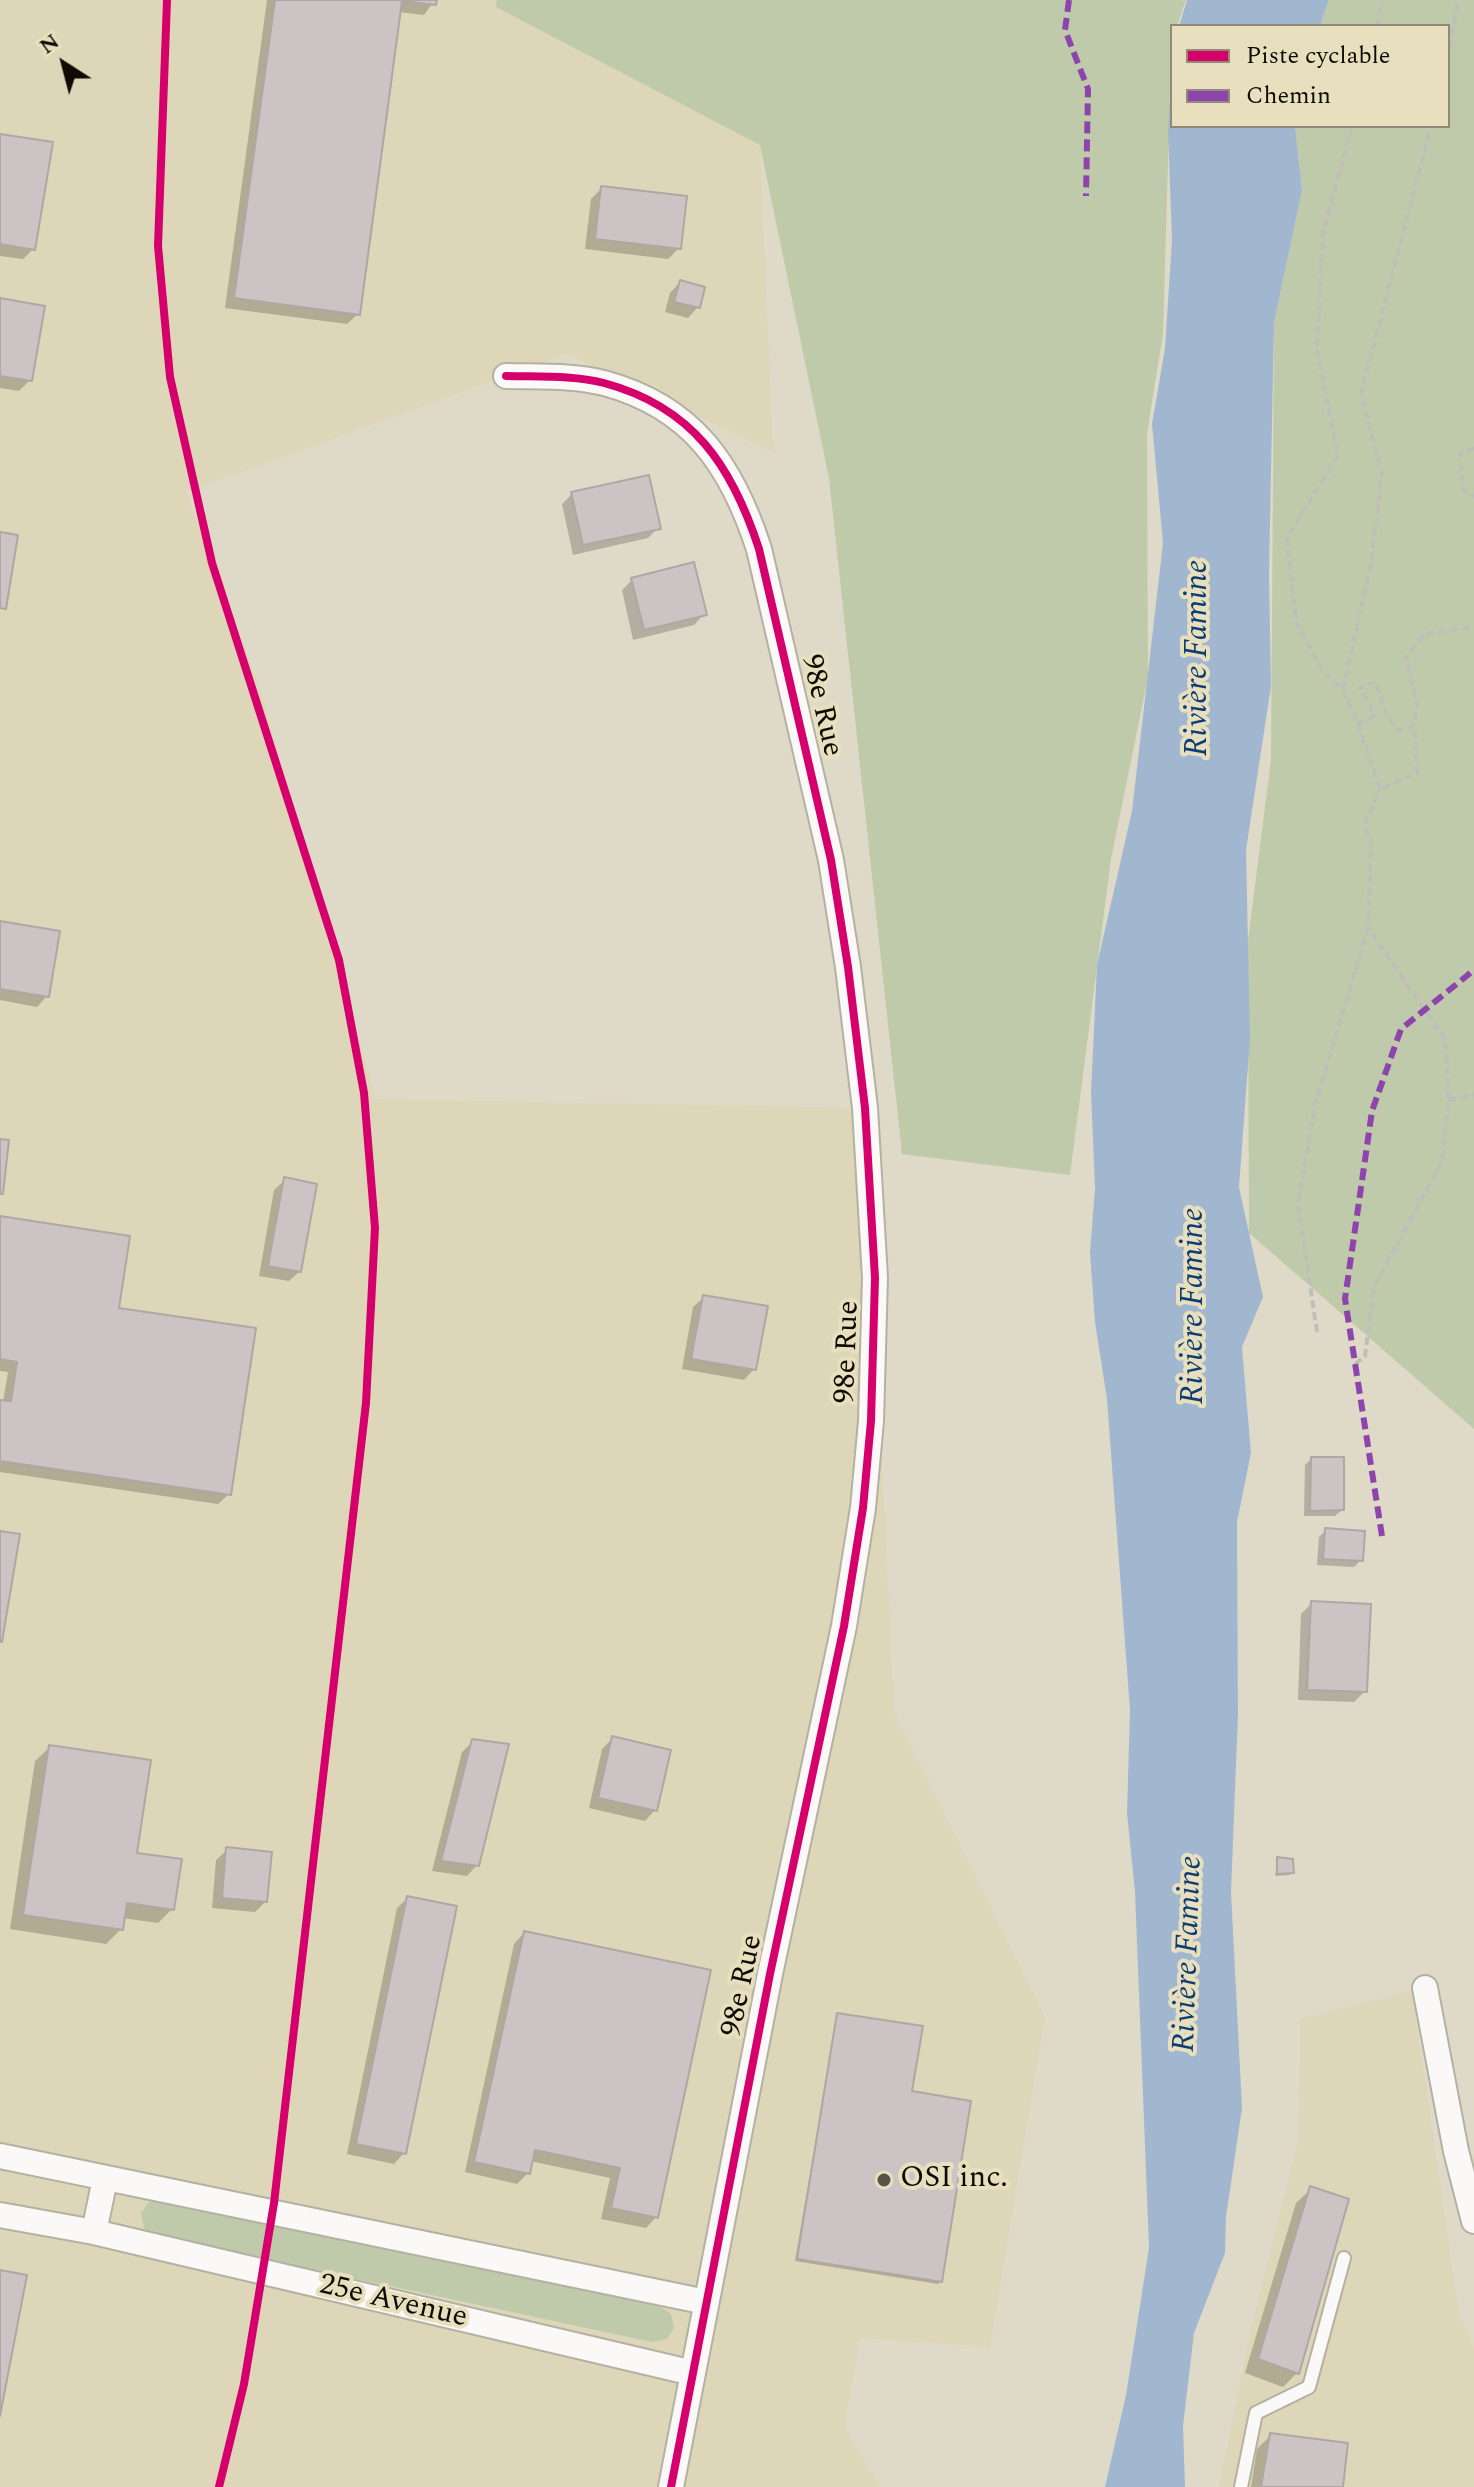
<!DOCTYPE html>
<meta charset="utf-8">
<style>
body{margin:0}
#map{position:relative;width:1474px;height:2487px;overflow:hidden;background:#dfdac8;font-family:Spectral,serif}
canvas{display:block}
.legend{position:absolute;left:1170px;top:24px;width:280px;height:104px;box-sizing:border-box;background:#e8dfbf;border:2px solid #918a74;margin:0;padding:10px 14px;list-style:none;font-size:24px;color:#0e0b03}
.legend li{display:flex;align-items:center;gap:16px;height:40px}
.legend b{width:40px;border:2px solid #918a74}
.north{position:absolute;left:24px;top:24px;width:80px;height:80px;-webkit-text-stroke:6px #e8dfbf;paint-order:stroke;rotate:324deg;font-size:22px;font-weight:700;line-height:32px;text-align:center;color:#0e0b03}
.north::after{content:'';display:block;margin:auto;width:28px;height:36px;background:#0e0b03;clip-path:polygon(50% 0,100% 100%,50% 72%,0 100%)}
</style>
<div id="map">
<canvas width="1474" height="2487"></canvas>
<ul class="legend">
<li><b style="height:10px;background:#d6006c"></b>Piste cyclable</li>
<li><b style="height:10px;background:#8e44ad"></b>Chemin</li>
</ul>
<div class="north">N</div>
</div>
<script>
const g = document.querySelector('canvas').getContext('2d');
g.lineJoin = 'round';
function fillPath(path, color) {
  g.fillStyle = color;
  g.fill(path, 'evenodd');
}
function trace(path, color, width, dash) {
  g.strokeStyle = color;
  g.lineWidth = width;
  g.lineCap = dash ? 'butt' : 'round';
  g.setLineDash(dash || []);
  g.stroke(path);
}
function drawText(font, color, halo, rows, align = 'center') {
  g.font = font + ' Spectral,serif';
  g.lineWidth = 8;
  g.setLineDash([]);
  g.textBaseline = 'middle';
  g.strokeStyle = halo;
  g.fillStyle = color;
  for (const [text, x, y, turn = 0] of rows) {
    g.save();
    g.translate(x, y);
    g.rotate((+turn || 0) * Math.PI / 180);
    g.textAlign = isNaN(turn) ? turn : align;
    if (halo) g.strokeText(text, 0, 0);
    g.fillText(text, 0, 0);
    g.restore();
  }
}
const built = new Path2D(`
 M0,0H497V7L760,145L773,452L567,354L186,492L260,689L376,1099L865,1108L894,1712L1045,2017L990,2347L860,2338L844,2427L880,2487H0Z
 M1412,1991L1459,2314L1474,2347V2487H1219L1249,2339L1299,2137L1300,2019Z`);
const green = new Path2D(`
 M497,0H1186L1177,26H1172L1163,334L1147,433L1148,677L1111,859L1070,1175L902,1154L829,478L760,145L496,7Z
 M1329,0H1474V1429L1249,1233L1248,940L1271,760L1274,323L1302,190L1295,126H1448V26H1320Z
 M159,2198L659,2306L671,2314L674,2328L667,2339L652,2342L151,2235L144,2228L141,2214L148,2203Z`);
const water = new Path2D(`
 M1187,0H1329L1320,26H1179Z
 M1172,63V126H1295L1302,190L1274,323L1269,574L1271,686L1246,850L1250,1039L1239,1187L1263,1297L1242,1347L1251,1453L1237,1522L1238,1714L1231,1892L1242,2108L1226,2217L1225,2253L1194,2333L1183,2426L1185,2487H1105L1126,2395L1149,2248L1135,1892L1127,1813L1130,1710L1107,1399L1095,1322L1090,1252L1095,1188L1091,1092L1097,965L1132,811L1163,543L1152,424L1165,348L1172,240L1168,132Z`);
const shadow = new Path2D(`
 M267,0H435L424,15L399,12L358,314L347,324L225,308Z
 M0,136L33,249L23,259L0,256Z
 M602,188L679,248L668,259L585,249L591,199Z
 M680,282L698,307L688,318L665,312L670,293Z
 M0,300L30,380L19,391L0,388Z
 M572,494L658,528L648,538L573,555L562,504Z
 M632,580L704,614L694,625L633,640L622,590Z
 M0,923L47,996L37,1007L0,1000Z
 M285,1180L300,1271L289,1281L259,1276L274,1190Z
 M0,1218L117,1309L229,1494L218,1504L0,1472V1402H3L8,1372L0,1371Z
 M704,1297L754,1369L744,1380L682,1369L693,1307Z
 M1311,1459L1342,1510L1335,1516H1304L1305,1465Z
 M1326,1530L1361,1560L1354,1567L1317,1565L1319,1537Z
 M1312,1603L1365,1691L1354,1702L1298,1700L1301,1614Z
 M613,1738L655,1810L645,1821L589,1808L602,1749Z
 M473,1741L477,1865L467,1876L432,1871L462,1752Z
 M50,1747L172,1909L158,1923L122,1918L121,1929L106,1944L10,1929L35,1761Z
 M227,1850L266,1901L255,1912L212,1908L216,1860Z
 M1278,1859L1292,1873L1289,1875L1275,1876Z
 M408,1898L404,2153L394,2164L347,2154L397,1908Z
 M524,1933L656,2217L646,2228L601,2219L610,2178L530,2161L528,2173L517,2184L465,2172L514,1944Z
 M837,2015L940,2281L938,2284L795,2261Z
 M1311,2189L1297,2373L1283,2387L1245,2373L1296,2203Z
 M1271,2435L1341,2487H1251L1257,2449Z`);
const building = new Path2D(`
 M275,0H437L436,5L402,1L360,315L234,298Z
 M0,134L53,142L35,250L0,244Z
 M601,186L687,196L681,249L595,239Z
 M680,280L705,287L700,308L674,302Z
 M0,298L45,306L32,381L0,376Z
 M649,475L661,529L583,545L571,492Z
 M0,532L18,535L6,609L0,608Z
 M694,562L707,615L644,630L631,578Z
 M0,921L60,931L49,997L0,989Z
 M0,1139L9,1140L3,1194H0Z
 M284,1177L317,1184L301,1272L268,1266Z
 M0,1216L130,1236L119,1308L256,1328L231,1495L0,1461V1400L11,1401L17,1362L0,1359Z
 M703,1295L768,1306L756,1370L691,1359Z
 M1311,1457H1344V1510L1310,1511Z
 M1325,1528L1365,1531L1363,1561L1323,1559Z
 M0,1531L20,1534L2,1642H0Z
 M1311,1601L1371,1604L1367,1692L1307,1690Z
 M612,1736L671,1750L657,1811L598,1798Z
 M472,1739L509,1744L479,1866L441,1861Z
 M49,1745L151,1760L137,1853L182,1859L174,1910L127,1903L123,1930L23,1915Z
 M226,1847L272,1852L267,1902L222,1898Z
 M1277,1857L1293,1859L1294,1873L1277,1874Z
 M407,1896L457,1906L406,2154L356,2144Z
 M524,1931L711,1970L658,2218L611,2208L620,2168L535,2150L530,2174L474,2162Z
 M837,2013L923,2026L912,2091L971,2101L942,2282L797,2259Z
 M1310,2186L1349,2199L1299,2374L1258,2359Z
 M0,2270L27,2275L0,2416Z
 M1270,2433L1348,2443L1343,2487H1261Z`);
const path = new Path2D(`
 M1377,26L1383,0
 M1448,59L1458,0
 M1352,126L1323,233L1317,350L1338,456L1287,538L1296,621L1323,672L1343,689L1371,564L1382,473L1361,394L1431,126
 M1474,448L1461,453L1462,488L1474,497
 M1343,690L1358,724L1373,717L1369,702L1359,688L1376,682L1386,713L1398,731L1414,724L1417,704L1406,657L1425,634L1474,627
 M1358,724L1380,789L1417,773L1414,724
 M1449,1100L1474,1095
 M1317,1332L1298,1204L1315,1105L1368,928
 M1355,1364L1365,1356L1374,1287L1442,1162L1449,1100L1445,1039L1368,928L1371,844L1365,823L1380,789`);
const service = new Path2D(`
 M1241,2487L1256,2413L1309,2387L1344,2258`);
const minor = new Path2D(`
 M506,376C538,377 573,375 604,383C693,407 732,466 759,549L831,860L848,967L865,1108L875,1278L871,1421L863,1508L844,1626L770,1974L671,2487
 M1425,1988L1456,2151L1474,2221
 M0,2156L706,2302
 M0,2215L94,2232L693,2373
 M94,2232L105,2179`);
const quiet = new Path2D(`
 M1069,0L1065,30L1088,89L1086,196
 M1382,1536L1345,1299L1372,1111L1401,1029L1474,970`);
const cycleway = new Path2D(`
 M167,0L158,246L170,377L212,563L339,960L364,1093L375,1228L366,1403L274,2203L244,2384L219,2487
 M506,376C538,377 573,375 604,383C693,407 732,466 759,549L831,860L848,967L865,1108L875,1278L871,1421L863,1508L844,1626L770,1974L671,2487`);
const markers = [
 [884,2180,8,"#575348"]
];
const streetNames = [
 ["98e Rue",820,706,77],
 ["98e Rue",849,1352,-88],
 ["98e Rue",744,1986,-78],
 ["25e Avenue",393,2303,13]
];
const poiNames = [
 ["OSI inc.",900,2180]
];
const waterNames = [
 ["Rivière Famine",1200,658,-90],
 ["Rivière Famine",1196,1306,-90],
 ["Rivière Famine",1190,1954,-88]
];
fillPath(built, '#ded6b8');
fillPath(green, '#bfcaaa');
fillPath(water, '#a1b7d0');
fillPath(shadow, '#0003');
fillPath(building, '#ccc3c4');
trace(building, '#aea7a4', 2);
trace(service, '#b4b1a3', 16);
trace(minor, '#b4b1a3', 28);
trace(path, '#bfbeb8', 4, [8, 4]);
trace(service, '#faf9f7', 12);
trace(minor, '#faf9f7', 24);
trace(quiet, '#8e44ad', 6, [12, 6]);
trace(cycleway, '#d6006c', 8);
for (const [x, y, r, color] of markers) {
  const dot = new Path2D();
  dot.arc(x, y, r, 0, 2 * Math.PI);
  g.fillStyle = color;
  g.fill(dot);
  trace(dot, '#e8dfbf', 3);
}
drawText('30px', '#0e0b03', '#e8dfbf', streetNames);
drawText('30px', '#0e0b03', '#e8dfbf', poiNames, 'left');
drawText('italic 32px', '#0d3d72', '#e8dfbf', waterNames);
</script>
